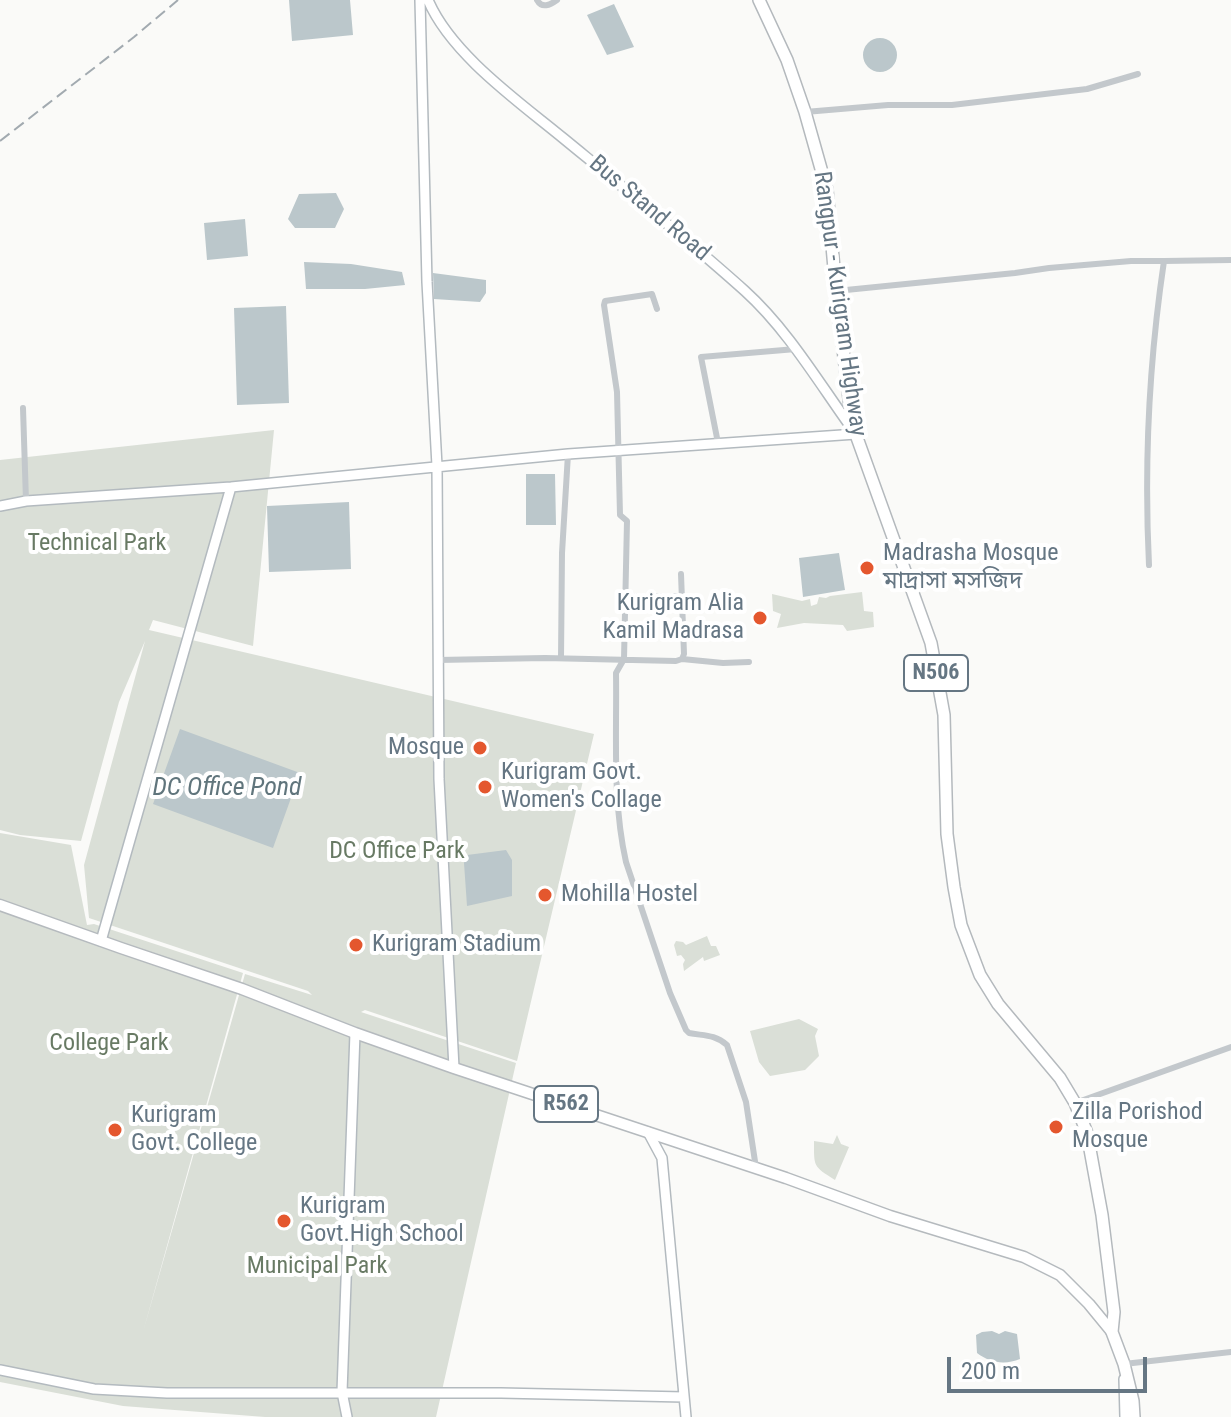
<!DOCTYPE html>
<meta charset="utf-8">
<style>
body{margin:0}
#map{position:relative;width:1231px;height:1417px;overflow:hidden;background:#fafaf8;font-family:"Roboto Condensed",sans-serif}
canvas{display:block}
.scale{position:absolute;left:947px;top:1357px;width:200px;height:36px;box-sizing:border-box;border:4px solid #657683;border-top:0;padding-left:10px;font-size:24px;line-height:28px;white-space:nowrap;color:#657683;-webkit-text-stroke:6px #fff;paint-order:stroke}
</style>
<div id="map">
<canvas width="1231" height="1417"></canvas>
<div class="scale">200 m</div>
</div>
<script>
const g = document.querySelector('canvas').getContext('2d');
g.lineJoin = 'round';
function fillPath(path, color) {
  g.fillStyle = color;
  g.fill(path, 'evenodd');
}
function trace(path, color, width, dash) {
  g.strokeStyle = color;
  g.lineWidth = width;
  g.lineCap = dash ? 'butt' : 'round';
  g.setLineDash(dash || []);
  g.stroke(path);
}
function drawText(font, color, halo, rows, align = 'center') {
  g.font = font + ' "Roboto Condensed","Noto Sans Bengali",sans-serif';
  g.lineWidth = 8;
  g.setLineDash([]);
  g.textBaseline = 'middle';
  g.strokeStyle = halo;
  g.fillStyle = color;
  for (const [text, x, y, turn = 0] of rows) {
    g.save();
    g.translate(x, y);
    g.rotate((+turn || 0) * Math.PI / 180);
    g.textAlign = isNaN(turn) ? turn : align;
    if (halo) g.strokeText(text, 0, 0);
    g.fillText(text, 0, 0);
    g.restore();
  }
}
const green = new Path2D(`
 M274,430L253,646L153,620L149,630L594,734L517,1061L365,1010L361,1012L516,1063L436,1417H265L123,1406L0,1382V833L71,845L87,925L94,924L243,973L143,1332L245,974L312,995L308,991L89,918L84,865L145,641L119,702L81,841L20,835L0,830V460Z
 M862,592L864,611L873,612L874,627L847,631L843,625L804,623L777,628L781,614L773,611L772,594L802,601L810,599L811,606L817,604L819,597L826,598L830,596Z
 M707,936L711,946H716L720,955L704,961L703,957L684,971L683,964L685,960L681,955L677,956L674,945L676,941L683,942L686,945Z
 M799,1019L818,1029L815,1036L819,1056L805,1070L770,1076L759,1062L750,1031Z
 M837,1135L841,1144L849,1147L835,1180C813,1166 814,1167 814,1141L833,1144Z`);
const water = new Path2D(`
 M289,0H350L353,35L292,41Z
 M614,4L634,47L607,55L587,15Z
 M863 55a17 17 0 1 1 34 0a17 17 0 1 1-34 0Z
 M336,193L344,209L335,228H295L288,219L299,194Z
 M245,219L248,256L207,260L204,223Z
 M304,262L351,264L402,272L405,285L365,289H306Z
 M433,273L486,280V293L480,302L434,299Z
 M286,306L289,403L237,405L234,308Z
 M526,474H555L556,525H526Z
 M349,502L351,569L269,572L267,506Z
 M839,553L845,590L803,597L799,558Z
 M180,729L300,773L273,848L153,804Z
 M506,850L512,860V896L467,906L464,863L467,855Z
 M992,1331L999,1334L1005,1331L1017,1334L1020,1359C1005,1365 990,1363 977,1353L976,1335L982,1332Z`);
const street = new Path2D(`
 M537,0C542,9 550,5 557,0
 M805,112L888,105H952L1087,89L1138,74
 M1164,261L1231,260
 M836,291L1015,273L1049,268L1131,261H1164C1149,362 1144,464 1149,565
 M657,309L652,294L605,301L604,305L617,392L620,515L627,521L624,659L616,673C617,735 612,800 626,862L670,993L686,1030L689,1033C704,1036 714,1034 727,1045L746,1102L756,1168
 M23,408L26,501
 M718,443L701,357L796,349
 M625,596H682
 M561,658L562,553L568,454
 M682,659L723,663L749,662
 M438,660L545,658L676,661L682,659L684,654L681,574
 M1075,1103L1231,1047
 M1124,1364L1231,1352`);
const secondary = new Path2D(`
 M420,0L427,282L437,466L439,779L454,1068
 M428,0C451,54 518,101 563,138C624,188 686,238 745,291C788,330 819,383 853,430
 M0,506L26,501L231,487L568,454L856,434
 M101,941L231,487
 M648,1132L662,1158L686,1417
 M0,1370L94,1389L167,1393H501L684,1397
 M1124,1379L1125,1417
 M347,1417L342,1392L355,1033`);
const primary = new Path2D(`
 M0,905L121,948L242,989L355,1033L454,1068L786,1178L890,1216L1024,1257L1060,1275L1089,1304L1112,1332`);
const highway = new Path2D(`
 M759,0L787,60L805,112L827,190L836,291L851,415L855,432L931,643L944,715L947,834L954,887L961,925L980,975L998,1004L1060,1078L1075,1103L1087,1133L1102,1215L1114,1312L1112,1332L1124,1364L1133,1401L1134,1417`);
const rail = new Path2D(`
 M0,141L134,37L178,0`);
const markers = [
 [867,568,8,"#e4572e"],
 [760,618,8,"#e4572e"],
 [480,748,8,"#e4572e"],
 [485,787,8,"#e4572e"],
 [545,895,8,"#e4572e"],
 [356,945,8,"#e4572e"],
 [1056,1127,8,"#e4572e"],
 [115,1130,8,"#e4572e"],
 [284,1221,8,"#e4572e"]
];
const shields = [
 [936,673,64],
 [566,1104,64]
];
const shieldNames = [
 ["N506",936,673],
 ["R562",566,1104]
];
const streetNames = [
 ["Bus Stand Road",649,209,40],
 ["Rangpur - Kurigram Highway",839,304,82]
];
const parkNames = [
 ["Technical Park",97,544],
 ["DC Office Park",397,852],
 ["College Park",109,1044],
 ["Municipal Park",317,1267]
];
const poiNames = [
 ["Madrasha Mosque",883,554],
 ["মাদ্রাসা মসজিদ",883,582],
 ["Kurigram Alia",744,604,"right"],
 ["Kamil Madrasa",744,632,"right"],
 ["Mosque",464,748,"right"],
 ["Kurigram Govt.",501,773],
 ["Women's Collage",501,801],
 ["Mohilla Hostel",561,895],
 ["Kurigram Stadium",372,945],
 ["Zilla Porishod",1072,1113],
 ["Mosque",1072,1141],
 ["Kurigram",131,1116],
 ["Govt. College",131,1144],
 ["Kurigram",300,1207],
 ["Govt.High School",300,1235]
];
const waterNames = [
 ["DC Office Pond",227,788]
];
fillPath(green, '#dadfd7');
fillPath(water, '#bbc7cb');
trace(secondary, '#b3babf', 12);
trace(primary, '#b5babe', 13);
trace(highway, '#b4b9bd', 14);
trace(street, '#c3c8cc', 6);
trace(secondary, '#fff', 9);
trace(primary, '#fff', 10);
trace(highway, '#fff', 11);
trace(rail, '#a2aab0', 2, [12, 6]);
for (const [x, y, r, color] of markers) {
  const dot = new Path2D();
  dot.arc(x, y, r, 0, 2 * Math.PI);
  g.fillStyle = color;
  g.fill(dot);
  trace(dot, '#fff', 3);
}
for (const [x, y, w] of shields) {
  const box = new Path2D();
  box.roundRect(x - w / 2, y - 18, w, 36, 6);
  g.fillStyle = '#fff';
  g.fill(box);
  trace(box, '#657683', 2);
}
drawText('bold 22px', '#657683', null, shieldNames);
drawText('24px', '#657683', '#fff', streetNames);
drawText('24px', '#687a64', '#fff', parkNames);
drawText('24px', '#657683', '#fff', poiNames, 'left');
drawText('italic 26px', '#60757c', '#fff', waterNames);
</script>
